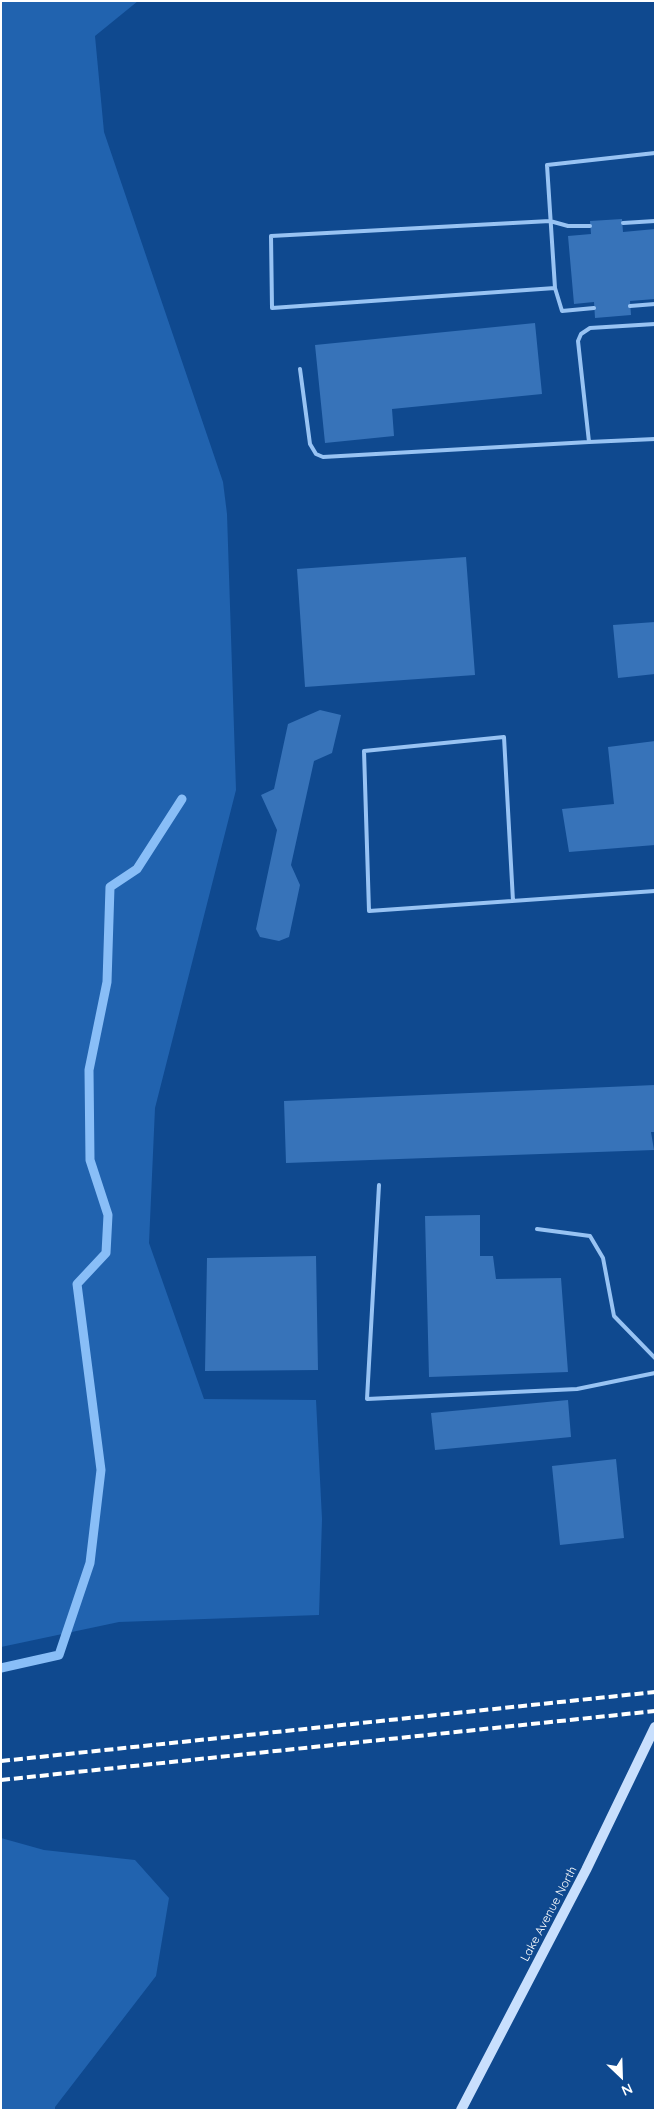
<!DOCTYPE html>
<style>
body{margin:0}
#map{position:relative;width:656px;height:2111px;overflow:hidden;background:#0f498f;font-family:Quicksand,sans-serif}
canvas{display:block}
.frame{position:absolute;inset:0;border:2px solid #fff;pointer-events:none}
.north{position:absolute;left:596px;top:2051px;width:50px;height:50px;-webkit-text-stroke:4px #0f498f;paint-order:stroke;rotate:156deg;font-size:14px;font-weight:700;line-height:20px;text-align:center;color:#fff}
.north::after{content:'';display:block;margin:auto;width:18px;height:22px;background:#fff;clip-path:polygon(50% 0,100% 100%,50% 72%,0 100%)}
</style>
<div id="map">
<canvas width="656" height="2111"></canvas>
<div class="frame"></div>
<div class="north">N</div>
</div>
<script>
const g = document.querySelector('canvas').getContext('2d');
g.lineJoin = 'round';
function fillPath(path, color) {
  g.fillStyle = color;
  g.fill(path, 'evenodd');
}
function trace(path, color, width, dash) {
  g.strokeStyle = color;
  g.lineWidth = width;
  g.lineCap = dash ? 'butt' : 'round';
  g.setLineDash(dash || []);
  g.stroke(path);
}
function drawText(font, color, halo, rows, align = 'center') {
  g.font = font + ' Quicksand,sans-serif';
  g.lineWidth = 4.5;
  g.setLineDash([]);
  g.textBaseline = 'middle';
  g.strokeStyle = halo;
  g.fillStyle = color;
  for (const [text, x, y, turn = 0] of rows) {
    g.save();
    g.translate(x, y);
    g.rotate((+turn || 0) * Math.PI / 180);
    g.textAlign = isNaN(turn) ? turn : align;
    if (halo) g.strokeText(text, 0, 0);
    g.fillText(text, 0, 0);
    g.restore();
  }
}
const green = new Path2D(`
 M1,1H138L95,36L104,132L223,482L227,514L236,790L155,1108L149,1243L204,1399L316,1400L322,1519L319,1615L119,1622L1,1647Z
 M1,1838L44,1850L135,1860L169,1898L156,1976L55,2107V2110H1Z`);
const stream = new Path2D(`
 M1,1668L59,1655L90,1563L101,1470L77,1284L106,1253L108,1215L90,1160L89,1070L107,982L110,887L137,869L182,799`);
const building = new Path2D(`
 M622,219L623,232L655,229V299L630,301L631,315L595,318L594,302L574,304L568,236L591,234L590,221Z
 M535,323L542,394L392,409L394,436L325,443L315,345Z
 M466,557L475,675L305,687L297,569Z
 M655,622V674L618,678L613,625Z
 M320,710L341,715L332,753L314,761L291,865L300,885L289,937L279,941L260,937L256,929L277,830L261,795L274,789L288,724Z
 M655,741V845L569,852L562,809L614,804L608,747Z
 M655,1085V1132H651L654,1150L286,1163L284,1101Z
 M480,1215V1256H493L496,1279L561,1278L568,1372L429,1377L425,1216Z
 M316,1256L318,1370L205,1371L207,1258Z
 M568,1400L571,1437L435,1450L431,1413Z
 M616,1459L624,1538L560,1545L552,1466Z`);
const lane = new Path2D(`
 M623,223L655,221
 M590,226H568L550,221L271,236L272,308L555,288L547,165L655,153
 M555,288L562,311L594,308
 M630,306L655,304
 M300,369L310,444L316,454L323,457L589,442L578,341L581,334L590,328L655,324
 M589,442L655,439
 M513,901L504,737L364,751L369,911L655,891
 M379,1185L367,1399L577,1389L655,1373
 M537,1229L590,1236L603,1258L614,1316L655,1358`);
const secondary = new Path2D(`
 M461,2110L586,1870L655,1727`);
const rail = new Path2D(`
 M1,1761L655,1692
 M1,1780L655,1711`);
const streetNames = [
 ["Lake Avenue North",549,1914,-62]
];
fillPath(green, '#2163af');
trace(stream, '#89bef7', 9);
fillPath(building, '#3773b9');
trace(lane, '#98c3f3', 4);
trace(secondary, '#c8dffd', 10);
trace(rail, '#fff', 4, [9, 4]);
drawText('12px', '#fff', '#0f498f', streetNames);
</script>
